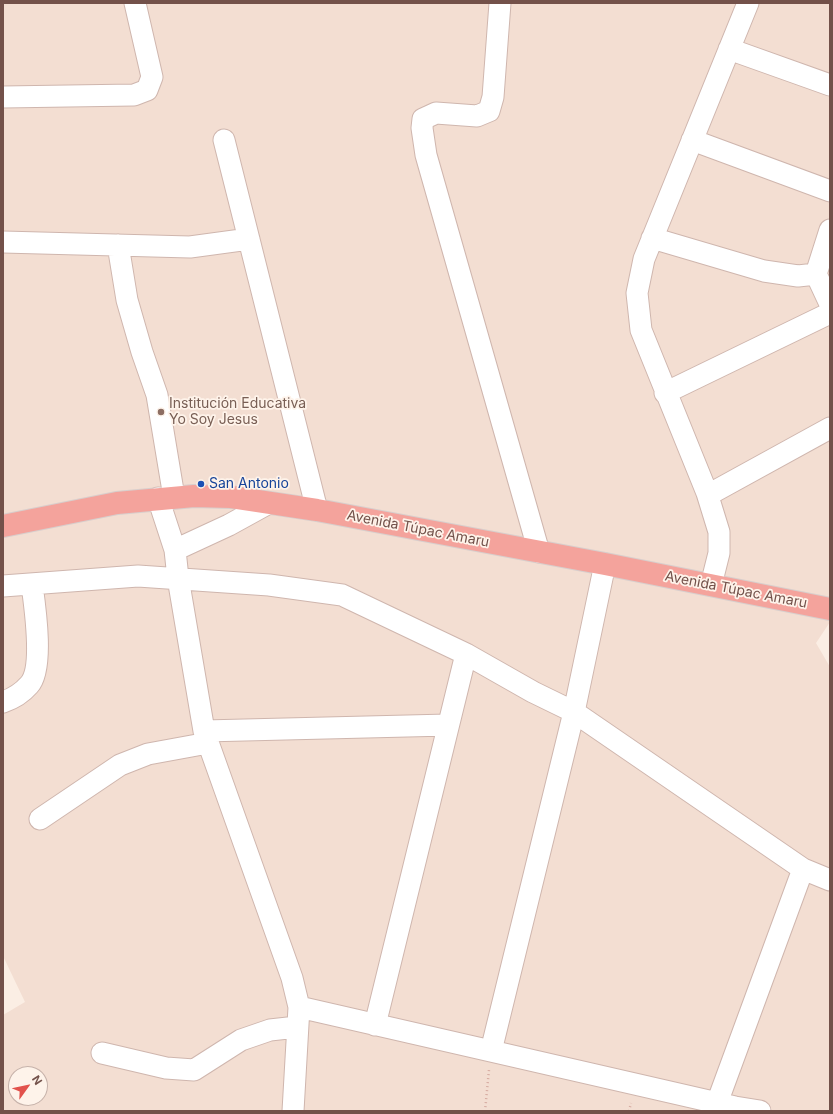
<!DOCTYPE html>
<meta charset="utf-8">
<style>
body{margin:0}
#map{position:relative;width:833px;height:1114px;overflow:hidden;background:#fbeee4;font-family:Inter,sans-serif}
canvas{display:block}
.frame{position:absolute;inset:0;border:4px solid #73514a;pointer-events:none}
.north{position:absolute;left:8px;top:1066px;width:40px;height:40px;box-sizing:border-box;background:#fef3ea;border:1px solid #c6b2aa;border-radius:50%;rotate:57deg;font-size:11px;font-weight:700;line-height:16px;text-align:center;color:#73514a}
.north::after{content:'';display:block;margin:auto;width:14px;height:18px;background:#e2524c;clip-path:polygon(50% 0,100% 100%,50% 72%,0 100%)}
</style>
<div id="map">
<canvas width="833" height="1114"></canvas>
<div class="frame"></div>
<div class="north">N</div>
</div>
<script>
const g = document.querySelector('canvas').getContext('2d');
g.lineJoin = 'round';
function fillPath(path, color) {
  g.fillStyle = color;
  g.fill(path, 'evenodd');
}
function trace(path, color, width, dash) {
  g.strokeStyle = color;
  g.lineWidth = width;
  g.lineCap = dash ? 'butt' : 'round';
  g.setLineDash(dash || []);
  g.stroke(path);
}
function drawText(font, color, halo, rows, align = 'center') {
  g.font = font + ' Inter,sans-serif';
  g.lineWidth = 3.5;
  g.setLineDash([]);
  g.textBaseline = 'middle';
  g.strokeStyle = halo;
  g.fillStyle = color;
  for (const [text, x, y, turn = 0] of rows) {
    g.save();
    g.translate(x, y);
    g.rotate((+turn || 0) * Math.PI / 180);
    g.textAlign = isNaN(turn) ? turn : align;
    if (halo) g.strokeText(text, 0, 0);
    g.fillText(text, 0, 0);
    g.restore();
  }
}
const residential = new Path2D(`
 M3,3H830V622L816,643L830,667V1111H3V1015L25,1002L3,956ZM16,1074H40V1098H16Z`);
const path = new Path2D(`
 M485,1111L489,1070
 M629,1111L631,1103`);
const minor = new Path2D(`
 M500,3L493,97L489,111L477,116L436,113L423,119L422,128L426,155L539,552
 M729,49L830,85
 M3,97L134,95L147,90L152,77L135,3
 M224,140L317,510
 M692,140L830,191
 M830,230L816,274L830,304
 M652,238L764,271L798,276L816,274
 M3,242L190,247L249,239
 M118,245L127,300L142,352L157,395L174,497
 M665,393L830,313
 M708,495L830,428
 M158,498L175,550
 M269,503L229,525L175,550L178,578L204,731L292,978L299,1007L293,1111
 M711,585L719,553V532L707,493L641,330L637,293L644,259L748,3
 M3,586L138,576L269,585L342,595L466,654L533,692L574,712L803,869L830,880
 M3,702C12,699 22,693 29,685C44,669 35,607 32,585
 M204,731L448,725
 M40,819L120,765L148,754L208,743
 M299,1007L735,1107L760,1111
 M375,1025L466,654
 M491,1051L574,712L605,564
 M102,1053L166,1068L194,1070L241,1040L270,1030L297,1027
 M717,1103L803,869`);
const highway = new Path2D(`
 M3,526L117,503L194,496L231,497L317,510L605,564L830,609`);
const markers = [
 [161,412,4,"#8d6e63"],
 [201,484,4,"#1a4fb4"]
];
const educationNames = [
 ["Institución Educativa",169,404],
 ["Yo Soy Jesus",169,420]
];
const transitNames = [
 ["San Antonio",209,484]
];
const streetNames = [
 ["Avenida Túpac Amaru",418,529,11],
 ["Avenida Túpac Amaru",736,590,11]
];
fillPath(residential, '#f3ded2');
trace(minor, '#cfb6ae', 23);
trace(highway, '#d8cecc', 24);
trace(path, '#d5aaa0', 2.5, [1, 3]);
trace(minor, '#fff', 21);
trace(highway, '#f4a39c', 22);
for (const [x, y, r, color] of markers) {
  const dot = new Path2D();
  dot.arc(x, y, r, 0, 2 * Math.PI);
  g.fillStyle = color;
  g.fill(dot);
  trace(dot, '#fef3ea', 1.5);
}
drawText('14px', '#785e54', '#fef3ea', educationNames, 'left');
drawText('14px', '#164399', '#fef3ea', transitNames, 'left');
drawText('14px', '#73514a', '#fef3ea', streetNames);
</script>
